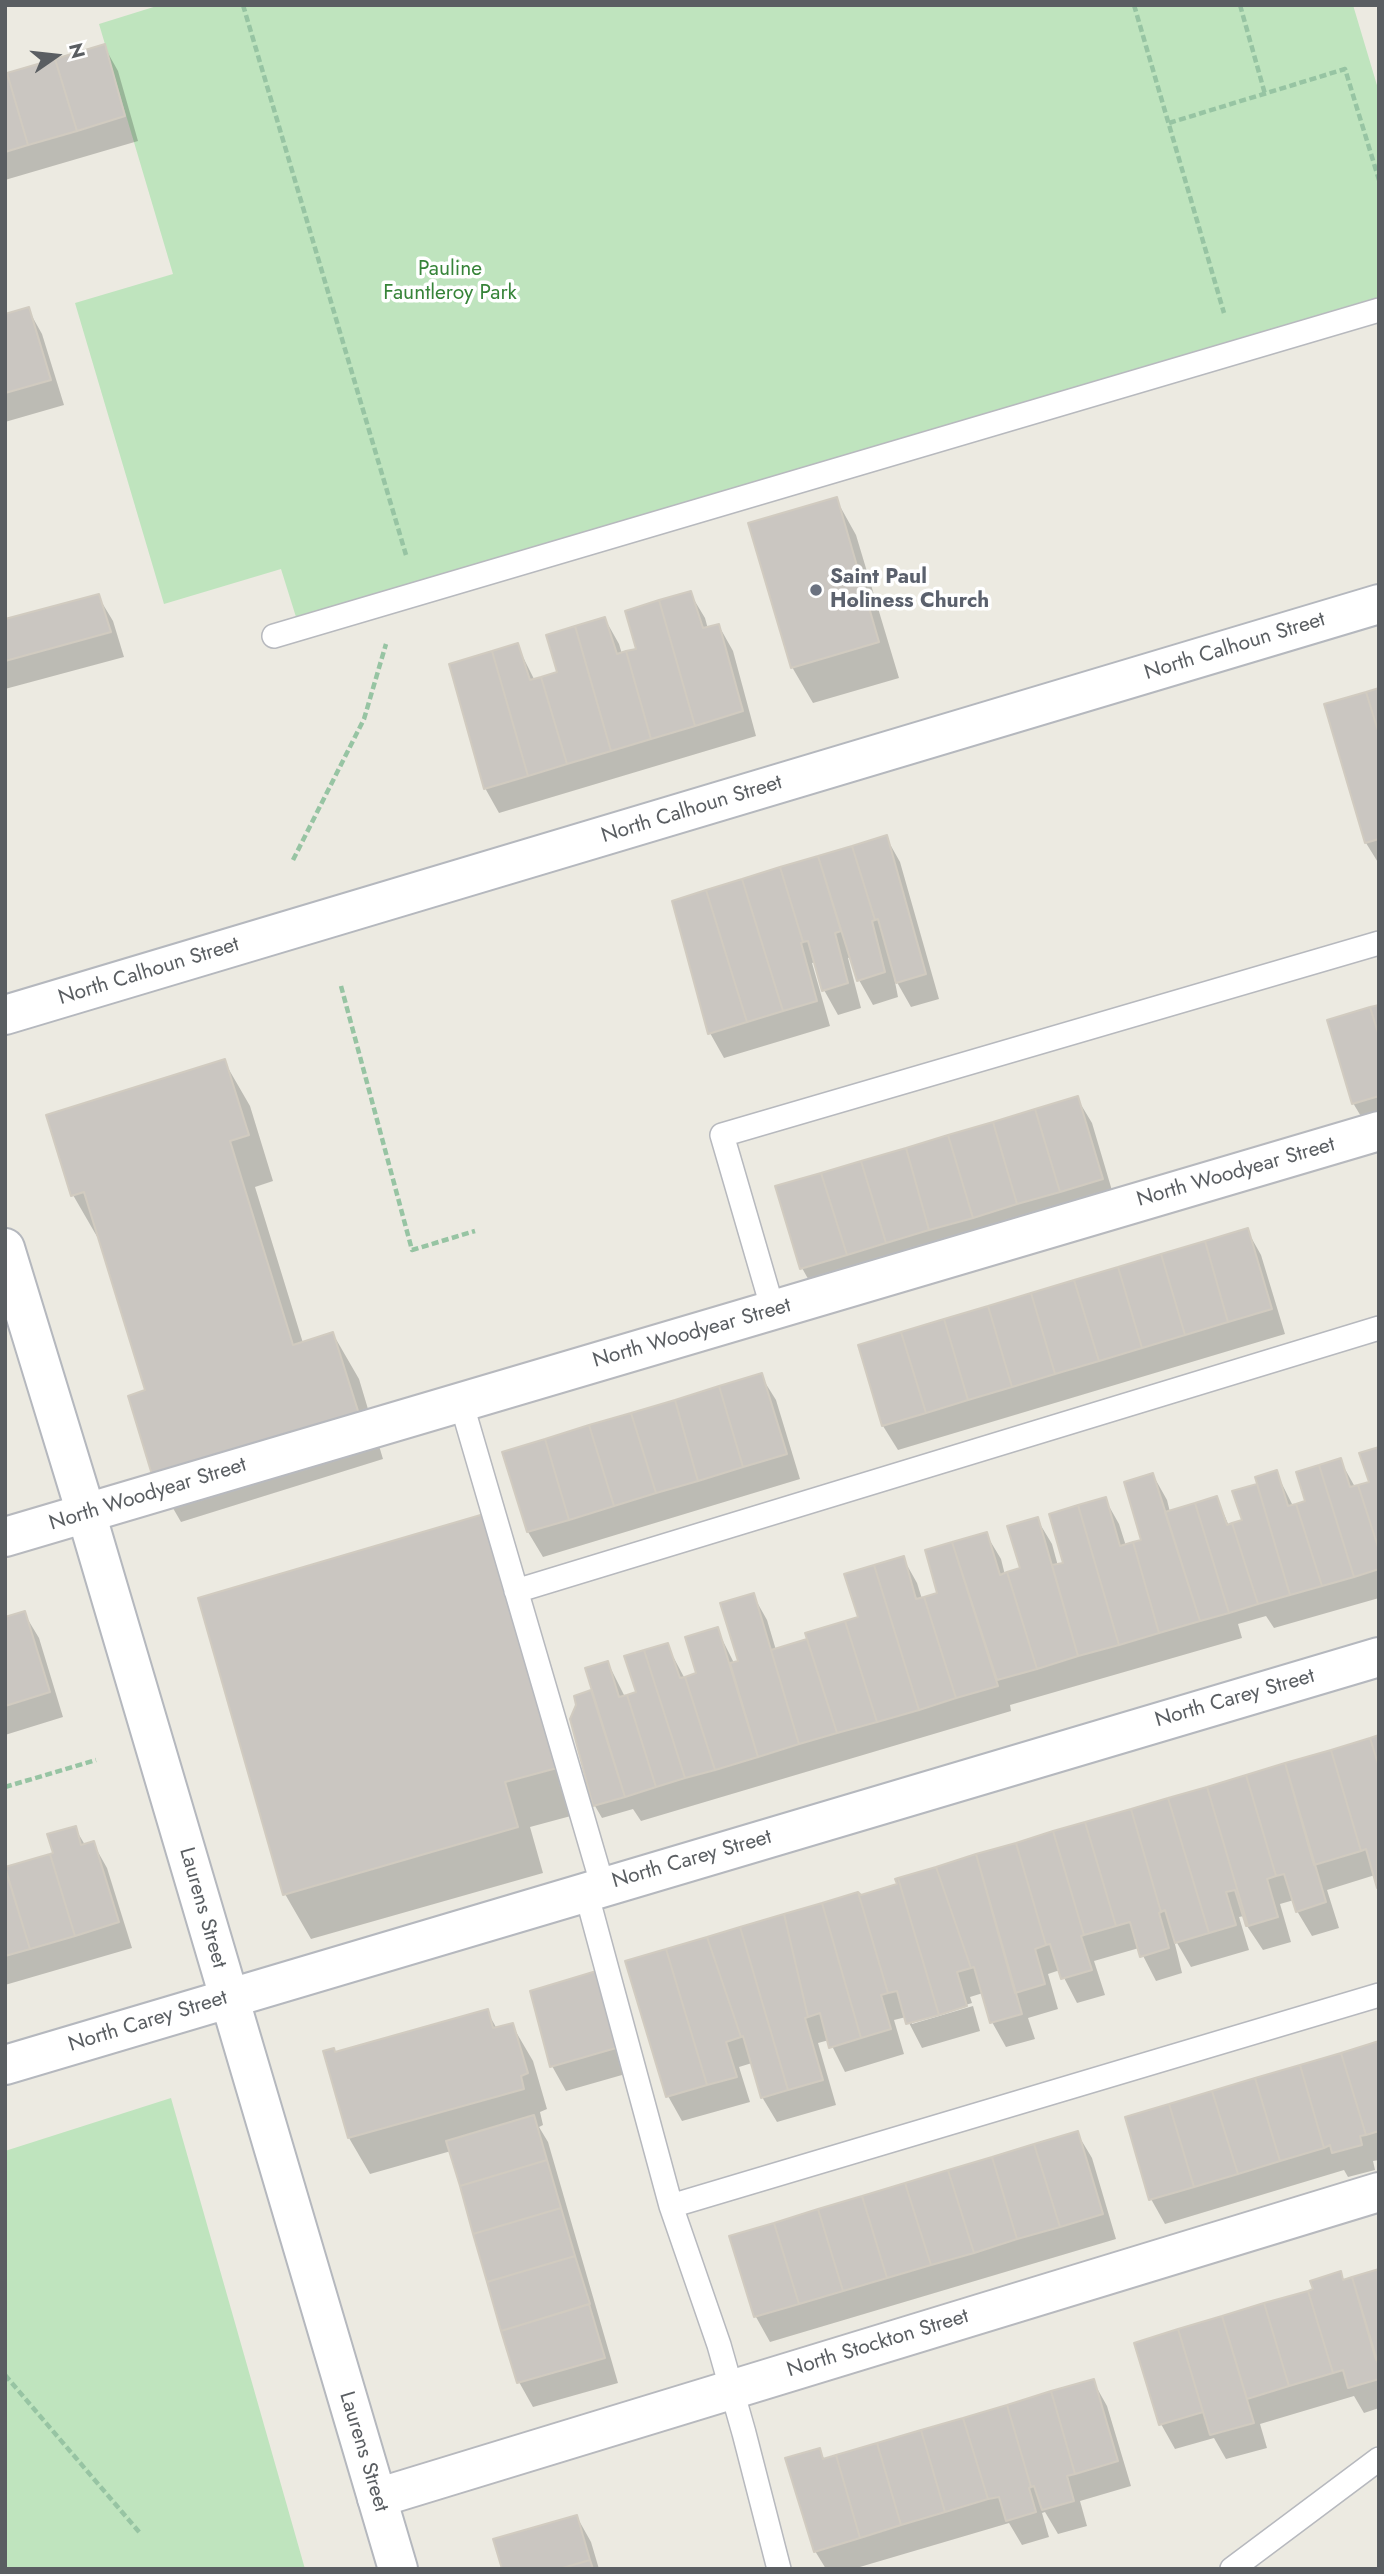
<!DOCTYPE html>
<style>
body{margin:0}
#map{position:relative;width:1384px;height:2574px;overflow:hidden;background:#eceae1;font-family:Jost,sans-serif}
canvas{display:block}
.frame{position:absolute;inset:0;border:7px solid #5a5e62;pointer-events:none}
.north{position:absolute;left:21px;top:21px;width:70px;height:70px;-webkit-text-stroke:5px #fff;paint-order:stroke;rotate:76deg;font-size:19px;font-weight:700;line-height:28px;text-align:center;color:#5a5e62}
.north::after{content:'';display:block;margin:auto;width:24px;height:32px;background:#5a5e62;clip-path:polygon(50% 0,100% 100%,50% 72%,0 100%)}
</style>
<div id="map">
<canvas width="1384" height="2574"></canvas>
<div class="frame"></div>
<div class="north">N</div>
</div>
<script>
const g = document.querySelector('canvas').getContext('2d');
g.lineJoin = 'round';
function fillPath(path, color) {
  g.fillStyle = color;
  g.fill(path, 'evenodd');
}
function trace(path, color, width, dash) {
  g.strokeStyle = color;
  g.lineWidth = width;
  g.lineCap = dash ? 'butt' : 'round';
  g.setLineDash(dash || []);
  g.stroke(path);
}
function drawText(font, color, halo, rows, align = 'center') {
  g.font = font + ' Jost,sans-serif';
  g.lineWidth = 7;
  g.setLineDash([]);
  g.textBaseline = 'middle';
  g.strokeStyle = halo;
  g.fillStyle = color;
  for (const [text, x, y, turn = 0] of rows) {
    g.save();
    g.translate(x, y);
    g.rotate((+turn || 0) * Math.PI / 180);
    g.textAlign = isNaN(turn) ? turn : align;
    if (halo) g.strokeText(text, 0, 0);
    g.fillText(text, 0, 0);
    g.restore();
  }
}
const green = new Path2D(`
 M160,5H1353L1379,92V297L296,617L281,569L164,604L75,303L173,274L99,24Z
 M171,2098L305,2569H5V2151Z`);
const shadow = new Path2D(`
 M104,46L118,71L138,141L5,180V75Z
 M28,309L42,334L64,405L5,422V316Z
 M836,499L856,535L899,678L813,703L792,667Z
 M690,593L705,618L708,629L719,626L733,651L756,736L499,813L485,788L517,645L535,681L559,673L605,619L619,644L622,654L638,650Z
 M98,596L113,621L124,657L5,689V621Z
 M1379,690V864L1366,843Z
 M886,837L900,862L939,999L911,1007L894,977L898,997L873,1005L859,980L851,957L848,958L861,1008L838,1015L824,990L816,962L812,963L830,1026L724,1058L710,1033L674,902Z
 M1379,1007V1125L1368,1128L1353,1103Z
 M224,1061L250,1106L273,1181L255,1187L303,1343L333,1334L359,1379L383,1459L181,1522L155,1477L148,1391L99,1240L73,1195Z
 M1077,1098L1092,1123L1116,1204L816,1293L802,1268Z
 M1247,1230L1261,1255L1285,1334L898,1450L883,1426Z
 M761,1376L776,1400L800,1479L543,1557L528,1532L504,1453Z
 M1379,1449V1598L1274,1628L1266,1616L1238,1624L1242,1638L1010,1705L1011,1711L641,1821L633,1809L602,1818L595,1806L572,1719L591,1693L595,1700L608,1663L625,1697L638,1693L667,1645L685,1679L699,1674L717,1629L734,1663L740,1662L753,1595L767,1620L776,1650L809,1640L860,1618L903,1558L917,1583L922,1599L940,1594L927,1551L986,1534L1001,1559L1005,1575L1022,1569L1037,1519L1052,1544L1058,1566L1065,1564L1105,1499L1119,1524L1126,1546L1143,1541L1153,1475L1167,1500L1170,1512L1217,1498L1229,1526L1244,1521L1235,1492L1259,1485L1276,1472L1293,1506L1308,1502L1340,1460L1355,1487L1371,1483Z
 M484,1516L582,1813L530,1827L543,1873L311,1939L285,1894Z
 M24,1613L39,1638L63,1717L5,1735V1618Z
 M1379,1737V1886L1375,1875L1327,1890L1339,1928L1312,1936L1297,1911L1294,1900L1280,1904L1291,1942L1263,1950L1247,1926L1244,1916L1239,1917L1249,1950L1191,1967L1173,1936L1182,1973L1156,1981L1139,1948L1094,1961L1105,1995L1077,2003L1060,1970L1048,1974L1058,2009L1028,2018L1035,2039L1006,2047L992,2022L983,1993L970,1997L972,2003L912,2021V2024L973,2006L980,2031L922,2048L906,2017L894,2020L904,2054L845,2072L829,2040L818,2043L836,2105L777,2122L762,2097L752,2063L739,2067L750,2102L682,2121L668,2096L860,1897Z
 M75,1828L85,1845L93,1843L107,1868L132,1948L5,1985V1869L56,1854Z
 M617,1996L636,2071L566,2091L552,2066Z
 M487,2011L497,2029L512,2025L533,2061L547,2109L540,2112L543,2125L539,2127L548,2142L618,2383L533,2407L519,2382L451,2151L370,2174L349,2138L325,2052L335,2053Z
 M1379,2043V2160L1373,2161L1375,2170L1348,2177L1344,2170L1165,2224L1151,2199Z
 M1077,2133L1092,2158L1116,2239L770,2342L756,2317L731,2237Z
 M1379,2271V2408L1364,2413L1354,2396L1260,2424L1267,2448L1226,2459L1214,2438L1175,2449L1161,2424L1136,2344L1309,2292L1340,2274L1345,2281Z
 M1093,2381L1107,2406L1131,2486L1080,2501L1087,2526L1058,2534L1045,2512L1042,2513L1049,2537L1022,2545L1009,2523L853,2569H826L815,2551L819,2450L825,2460Z
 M577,2517L591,2542L599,2569H504Z`);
const building = new Path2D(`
 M105,44L125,116L77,131L55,59Z
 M55,59L77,131L28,145L7,73Z
 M5,73H7L28,145L5,152Z
 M29,307L51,380L5,393V314Z
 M837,497L879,642L791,668L748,523Z
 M691,591L703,628L719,624L743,711L695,726L659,600Z
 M99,594L111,632L5,661V619Z
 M659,600L695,726L651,739L626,651L636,649L625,611Z
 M605,617L617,654L626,651L651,739L611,751L575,626Z
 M575,626L611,751L567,764L541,677L557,672L546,635Z
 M518,643L530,680L541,677L567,764L528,776L492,651Z
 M492,651L528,776L484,789L449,664Z
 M1379,688V734L1366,692Z
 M1366,692L1379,734V839L1365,843L1324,704Z
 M887,835L926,974L896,983L878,919L875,920L852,846Z
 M852,846L875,920L872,921L885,972L857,981L818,856Z
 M818,856L841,931L835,933L848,983L822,991L808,941L803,942L780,867Z
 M780,867L803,942L801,943L817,1001L783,1011L742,879Z
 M742,879L783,1011L747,1022L706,890Z
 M706,890L747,1022L708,1034L672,901Z
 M1379,1005V1036L1370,1007Z
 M1370,1007L1379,1036V1096L1352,1104L1327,1020Z
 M225,1059L249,1135L230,1141L293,1345L333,1332L359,1414L153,1478L128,1396L145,1390L84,1192L71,1196L46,1115Z
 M1078,1096L1103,1179L1060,1192L1035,1109Z
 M1035,1109L1060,1192L1017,1204L993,1122Z
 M993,1122L1017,1204L973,1218L948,1135Z
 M948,1135L973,1218L929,1230L906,1148Z
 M906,1148L929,1230L886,1243L861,1161Z
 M861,1161L886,1243L847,1255L821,1173Z
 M821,1173L847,1255L800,1269L775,1186Z
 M1248,1228L1272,1309L1228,1322L1205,1241Z
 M1205,1241L1228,1322L1185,1335L1161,1254Z
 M1161,1254L1185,1335L1142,1348L1118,1267Z
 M1118,1267L1142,1348L1099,1361L1074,1280Z
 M1074,1280L1099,1361L1055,1374L1031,1293Z
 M1031,1293L1055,1374L1012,1387L988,1306Z
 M988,1306L1012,1387L968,1400L944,1319Z
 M944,1319L968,1400L926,1413L901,1332Z
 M901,1332L926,1413L882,1426L858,1345Z
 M762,1373L787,1454L743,1467L719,1386Z
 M719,1386L743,1467L698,1481L675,1400Z
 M675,1400L698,1481L656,1493L631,1413Z
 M631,1413L656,1493L614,1506L589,1425Z
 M589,1425L614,1506L569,1520L545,1439Z
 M545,1439L569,1520L527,1532L502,1452Z
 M1379,1447V1550L1358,1485L1369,1482L1359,1453Z
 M1341,1458L1350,1487L1358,1485L1379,1550V1569L1354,1577L1319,1465Z
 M1319,1465L1354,1577L1322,1586L1296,1504L1305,1501L1296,1472Z
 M1277,1470L1288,1506L1296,1504L1322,1586L1290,1595L1255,1477Z
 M1153,1473L1200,1621L1159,1633L1133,1542L1141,1540L1124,1482Z
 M1257,1484L1290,1595L1258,1604L1232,1523L1242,1520L1232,1491Z
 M1217,1496L1227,1525L1232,1523L1258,1604L1229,1613L1195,1503Z
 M1106,1497L1120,1546L1133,1542L1159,1633L1119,1645L1078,1505Z
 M1195,1503L1229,1613L1200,1621L1165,1512Z
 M1078,1505L1119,1645L1078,1656L1052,1565L1063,1563L1049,1514Z
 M484,1514L557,1768L505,1782L518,1827L283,1895L198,1598Z
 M1038,1517L1078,1656L1037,1669L1007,1572L1020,1568L1007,1526Z
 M987,1532L1000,1575L1007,1572L1037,1669L997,1680L952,1542Z
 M952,1542L998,1686L956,1698L924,1597L937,1593L925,1550Z
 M904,1556L916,1599L924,1597L956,1698L919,1710L874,1565Z
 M874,1565L919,1710L877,1722L845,1621L858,1617L844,1574Z
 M754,1593L799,1744L758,1757L730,1663L738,1661L720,1603Z
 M25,1611L50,1692L5,1706V1617Z
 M845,1621L877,1722L837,1733L805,1633Z
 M718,1627L758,1757L715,1770L685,1677L696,1673L685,1637Z
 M807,1639L837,1733L799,1744L771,1650Z
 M668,1643L680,1678L685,1677L715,1770L685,1778L644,1650Z
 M644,1650L685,1778L656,1787L627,1695L636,1692L624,1656Z
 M608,1661L619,1697L627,1695L656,1787L625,1797L585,1668Z
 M591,1690L625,1797L593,1806L570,1719L576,1705L574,1696Z
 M1379,1735V1767L1370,1738Z
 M1370,1738L1379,1767L1377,1888L1366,1849L1361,1851L1331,1750Z
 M1331,1750L1361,1851L1314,1865L1285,1763Z
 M1285,1763L1326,1902L1296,1912L1284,1874L1276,1876L1246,1775Z
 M1246,1775L1276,1876L1267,1879L1278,1917L1248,1926L1207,1787Z
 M1207,1787L1248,1926H1246L1235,1890L1226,1892L1236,1925L1209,1933L1168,1798Z
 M1168,1798L1209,1933L1175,1943L1165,1910L1161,1912L1131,1809Z
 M1131,1809L1161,1912L1159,1913L1169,1948L1140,1957L1130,1922L1116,1926L1085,1822Z
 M1085,1822L1116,1926L1084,1935L1053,1831Z
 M76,1826L81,1845L94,1841L119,1922L75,1936L50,1854L53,1853L47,1834Z
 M1053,1831L1084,1935L1081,1936L1092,1970L1061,1979L1050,1944L1046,1945L1016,1843Z
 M1016,1843L1046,1945L1035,1949L1045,1984L1015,1993L976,1854Z
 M50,1854L75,1936L30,1949L5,1867Z
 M976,1854L1022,2014L990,2023L974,1967L971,1968L936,1867Z
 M936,1867L971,1968L957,1972L967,2006L939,2015L898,1878Z
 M5,1868L30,1949L5,1956Z
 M898,1878L939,2015L906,2024L897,1991L888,1993L858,1892L861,1895L897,1884L895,1879Z
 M858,1892L888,1993L881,1995L891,2029L861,2038L822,1903Z
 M822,1903L861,2038L829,2048L820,2013L808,2017L784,1914Z
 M784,1914L808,2017L805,2018L823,2080L788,2090L740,1927Z
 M740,1927L788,2090L761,2098L743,2036L741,2037L707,1937Z
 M707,1937L741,2037L726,2042L737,2077L707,2085L666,1949Z
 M666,1949L707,2085L666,2097L625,1961Z
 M603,1969L623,2046L550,2067L530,1991Z
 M488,2009L493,2028L513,2023L528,2073L521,2076L524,2089L348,2138L323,2051L334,2048L335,2052Z
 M1379,2041V2131L1366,2135L1341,2053Z
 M1341,2053L1366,2135L1360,2136L1362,2145L1332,2153L1330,2145L1324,2148L1300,2065Z
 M1300,2065L1324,2148L1280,2161L1255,2078Z
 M1255,2078L1280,2161L1238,2174L1212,2091Z
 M1212,2091L1238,2174L1194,2187L1169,2104Z
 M1169,2104L1194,2187L1149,2200L1125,2117Z
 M534,2115L547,2160L460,2186L446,2141Z
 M1078,2131L1103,2214L1060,2227L1034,2144Z
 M1034,2144L1060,2227L1017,2239L992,2157Z
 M992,2157L1017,2239L974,2253L948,2170Z
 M547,2160L561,2208L473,2234L460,2186Z
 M948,2170L974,2253L931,2265L905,2183Z
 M905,2183L931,2265L887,2278L862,2196Z
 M862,2196L887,2278L843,2291L818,2209Z
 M561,2208L575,2256L487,2282L473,2234Z
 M818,2209L843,2291L799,2304L774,2223Z
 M774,2223L799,2304L754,2317L729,2236Z
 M575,2256L590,2304L501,2331L487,2282Z
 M1379,2269V2359L1376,2360L1352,2277Z
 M1341,2271L1343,2280L1352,2277L1379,2367V2379L1348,2388L1343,2370L1333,2373L1308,2291L1313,2289L1310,2281Z
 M1308,2291L1333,2373L1289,2386L1264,2303Z
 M1264,2303L1289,2386L1247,2399L1222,2316Z
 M589,2304L605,2358L517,2383L501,2331Z
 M1222,2316L1254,2423L1210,2435L1178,2329Z
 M1178,2329L1203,2412L1159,2425L1134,2343Z
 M1094,2379L1118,2461L1075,2474L1051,2391Z
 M1051,2391L1075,2474L1067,2476L1074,2501L1042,2510L1034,2486L1031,2487L1007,2405Z
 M1007,2405L1031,2487L1029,2488L1036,2512L1006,2521L999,2497L988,2499L963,2418Z
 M963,2418L988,2499L945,2512L921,2430Z
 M921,2430L945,2512L901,2525L877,2443Z
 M877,2443L901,2525L860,2538L836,2455Z
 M820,2448L823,2459L836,2455L860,2538L814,2552L785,2458Z
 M577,2515L590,2560L559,2569H502L493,2539Z
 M590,2560L593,2569H559Z`);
const path = new Path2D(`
 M243,5L406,555
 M1134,5L1224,313
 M1240,5L1265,94
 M1169,123L1345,69L1379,180
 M293,860L364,719L386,644
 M341,986L412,1250L475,1231
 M5,1787L96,1760
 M5,2375L140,2533`);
const lane = new Path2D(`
 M274,636L1379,310
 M773,1310L722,1135L1379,943
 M461,1402L603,1887
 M516,1591L1379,1328
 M586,1892L671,2206L719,2345L744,2433L779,2569
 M671,2206L1379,1995
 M1232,2569L1379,2459`);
const street = new Path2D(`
 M5,1537L1379,1131
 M377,2498L1379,2192`);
const secondary = new Path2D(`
 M5,1015L1379,604
 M5,1248L86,1513L398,2569
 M5,2065L1379,1657`);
const markers = [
 [816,590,7,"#6b7280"]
];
const parkNames = [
 ["Pauline",450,270],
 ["Fauntleroy Park",450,294]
];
const worshipNames = [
 ["Saint Paul",830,578],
 ["Holiness Church",830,602]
];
const streetNames = [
 ["North Calhoun Street",1235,647,-17],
 ["North Calhoun Street",692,810,-17],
 ["North Calhoun Street",149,972,-17],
 ["North Woodyear Street",1236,1173,-16],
 ["North Woodyear Street",692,1334,-16],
 ["North Woodyear Street",148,1495,-17],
 ["North Carey Street",1235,1699,-16],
 ["North Carey Street",692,1860,-16],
 ["Laurens Street",202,1908,74],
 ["North Carey Street",148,2022,-17],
 ["North Stockton Street",878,2344,-17],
 ["Laurens Street",363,2452,73]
];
fillPath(green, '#bfe4be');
fillPath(shadow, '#0003');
fillPath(building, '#cac6c1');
trace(building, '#d1cbc0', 2);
trace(lane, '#b7b9be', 26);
trace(street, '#b7b9be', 42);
trace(secondary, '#b5b8be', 42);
trace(path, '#97c4a3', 4.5, [7, 3.5]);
trace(lane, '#fff', 23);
trace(street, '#fff', 38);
trace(secondary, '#fff', 38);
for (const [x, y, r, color] of markers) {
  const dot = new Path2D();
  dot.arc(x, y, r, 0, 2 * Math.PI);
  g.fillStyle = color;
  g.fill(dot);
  trace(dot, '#fff', 2.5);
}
drawText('21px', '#378439', '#fff', parkNames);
drawText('bold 21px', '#5b616d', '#fff', worshipNames, 'left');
drawText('21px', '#5a5e62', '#fff', streetNames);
</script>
